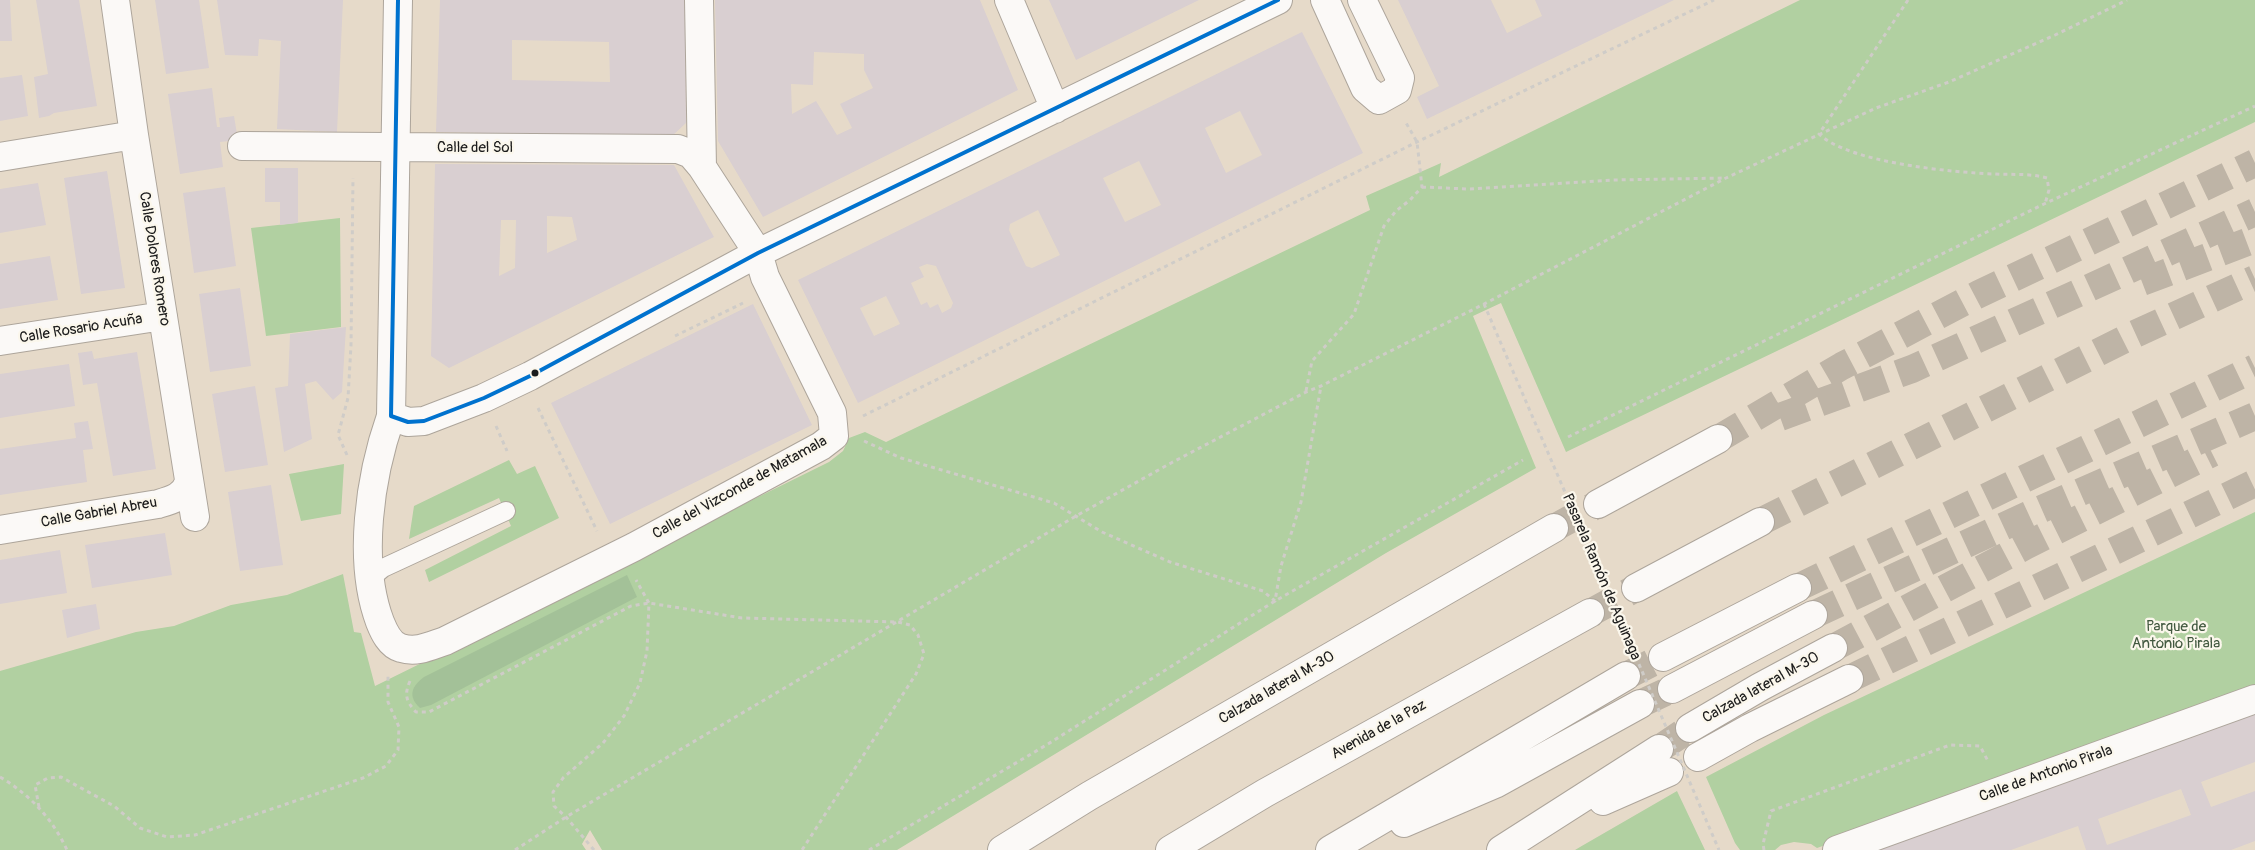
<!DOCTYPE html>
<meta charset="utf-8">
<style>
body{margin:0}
canvas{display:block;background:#e6dac9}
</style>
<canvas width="2255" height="850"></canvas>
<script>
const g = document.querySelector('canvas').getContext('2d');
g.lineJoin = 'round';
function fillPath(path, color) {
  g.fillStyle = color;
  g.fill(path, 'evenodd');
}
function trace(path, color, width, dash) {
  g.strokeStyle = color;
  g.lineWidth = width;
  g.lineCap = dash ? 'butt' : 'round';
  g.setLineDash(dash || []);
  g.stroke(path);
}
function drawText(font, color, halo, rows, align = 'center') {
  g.font = font + ' Pangolin,sans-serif';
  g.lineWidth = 4.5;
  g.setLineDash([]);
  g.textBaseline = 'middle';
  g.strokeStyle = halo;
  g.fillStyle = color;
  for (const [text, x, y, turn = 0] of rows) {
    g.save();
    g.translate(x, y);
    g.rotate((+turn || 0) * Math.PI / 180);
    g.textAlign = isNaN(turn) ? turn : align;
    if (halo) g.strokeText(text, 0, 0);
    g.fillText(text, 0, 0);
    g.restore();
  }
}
const green = new Path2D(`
 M1800,0H2255V122L1566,452L1501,303L1473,316L1536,468L1386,553L897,850H602L590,830L582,844L586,850H0V671L136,632L174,626L231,605L287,595L343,574L354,632L361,633L375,686L829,462L843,451L849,438L865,432L886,442L1370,210L1366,196L1441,163L1439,177Z
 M340,218L341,327L266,336L251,228Z
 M509,460L517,474L535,466L559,518L429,582L425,570L511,526L499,498L409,539L414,506Z
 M344,464L341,514L301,521L289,474Z
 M2255,512V690L1817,848L1811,844L1794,842L1781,845L1775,850H1740L1735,843L1706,777L1824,715Z
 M1677,791L1705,850H1575L1580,847Z`);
const forest = new Path2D(`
 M627,575L637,597L431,705L420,708C407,696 412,686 424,677Z`);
const building = new Path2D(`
 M0,0H10L12,41H0Z
 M36,0H79L97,106L54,113L49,116L39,118L34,77L48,74Z
 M155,0H199L209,68L166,74Z
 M217,0H343L337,132L277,129L281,41L259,39L258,56L225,55Z
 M440,0H685L686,123L671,137L436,132ZM512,40L609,42L610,82L512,80Z
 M715,0H980L1018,90L763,217L718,141ZM814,52L864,54V70L873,88L840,104L852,128L837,135L816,101L792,114L791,84L813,85Z
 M1049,0H1199L1076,60Z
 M1398,0H1491L1507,33L1542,16L1535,0H1674L1427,119L1417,97L1439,86Z
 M1302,32L1363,153L858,403L798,280ZM1240,111L1262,155L1226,173L1205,128ZM1139,161L1161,205L1125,222L1103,178ZM1038,210L1060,255L1032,268L1026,266L1009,230L1010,224ZM927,264L936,266L953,303L951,308L942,313L938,304L930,308L927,302L921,305L911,283L924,277L919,267ZM886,296L900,324L874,336L860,308Z
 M22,75L28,116L0,121V78Z
 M212,88L217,127H220L219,118L234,116L238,140L220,142L223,167L180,174L168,94Z
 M435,164L674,165L714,237L449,368L431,356ZM547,216L572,217L577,240L547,253ZM501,220H516L515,268L499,276Z
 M265,168H298V223L280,225V202H265Z
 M107,171L125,288L81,294L64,178Z
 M38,183L46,225L0,233V189Z
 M225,187L236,266L194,273L183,193Z
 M50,256L58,300L0,309V264Z
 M240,288L251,366L210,372L199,294Z
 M753,304L812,425L610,524L551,403Z
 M346,327L342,392L333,400L316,381L305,384L312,439L284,452L275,388L288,386L290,334Z
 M92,351L94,359L137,352L156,469L113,476L97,383L83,385L78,353Z
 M69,364L75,406L0,418V374Z
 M255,386L268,465L225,472L212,394Z
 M88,421L93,449L83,450L87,482L0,495V449L76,438L74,423Z
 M271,485L283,565L240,571L228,492Z
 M165,533L172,575L92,588L85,545Z
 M60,550L67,593L0,604V560Z
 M96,604L100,629L67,638L62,610Z
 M2255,711V762L2201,782L2211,807L2255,791V841L2231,850H2086L2078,826L2011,850H1872ZM2181,789L2191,815L2107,845L2098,819Z`);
const highwayTunnel = new Path2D(`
 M2142,282L2255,239
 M1780,417L1912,369L2255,212
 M1718,439L1842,366L1979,294L2255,163
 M1760,522L2135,334L2255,279
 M1554,528L1598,504
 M1797,588L2255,368
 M1590,613L1636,588
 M1813,615L2037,511L2255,416
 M1833,648L2027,545L2212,453
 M1626,676L1663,657
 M1849,679L2255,483
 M1640,704L1672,689
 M1659,749L1690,728`);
const path = new Path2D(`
 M1908,0L1819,134C1850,163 1950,172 1994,174C2012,175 2029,173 2047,178L2049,190L2045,204
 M1422,187L1468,189L1613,180L1726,178
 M675,336L743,303
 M1306,391L1312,361L1354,314L1384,226L1396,211L1410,200L1422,187L1417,142L1405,121
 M538,408L597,531
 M863,416L1417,142L1714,0
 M496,426L507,451
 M1568,437L2044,204L2255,106
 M864,441L901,458L1054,503L1102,532L1170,562L1263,591L1275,601L1281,566L1301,502L1321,386
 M347,455L338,435L348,398L351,345L353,178
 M410,681C404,695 406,701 416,712H429L631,606L649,603L742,618L898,622L910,625L918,635L924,654L916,674L802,850
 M0,777C30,795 52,818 67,850
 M39,807L35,785L48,778L61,777L114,806L140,828L167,837L195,835L363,778L386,766L398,750L399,727L388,702V676
 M515,850L566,817L1076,516L1171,463L1306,392L1321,386L1484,304L1726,178L1876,108L1949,82L2055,35L2127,0
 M594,850L566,817L554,806L553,792L563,778L603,743L624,716L640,683L647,651L649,603L636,580
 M869,850L1048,744L1275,601L1523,460
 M1764,850L1763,844L1771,811L1950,745L1980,746L1989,763`);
const lane = new Path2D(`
 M370,579L383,568L396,562L506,511`);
const street = new Path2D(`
 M115,0L134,135L195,517
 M398,0L391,416C370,476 357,561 380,622C384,632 390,645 401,648C417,653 430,646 445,641L634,547L821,446L834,436L832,413L765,277L758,253L702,167L699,0
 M1009,0L1055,109
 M1325,0L1365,88L1379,100L1397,90L1400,78L1362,0
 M242,146L678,149L691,154L702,167
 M0,157L134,135
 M0,341L163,316
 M391,416L408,422L424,421L484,398L530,376L758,253L1278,0
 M0,530L158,504C172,500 184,497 189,482
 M1837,850L2255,699`);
const highway = new Path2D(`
 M1598,504L1718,439
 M1636,588L1760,522
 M1663,657L1797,588
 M1672,689L1813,615
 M1690,728L1760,687L1833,648
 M1698,757L1750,728L1849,679
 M1603,801L1669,772
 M1404,823L1495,784L1640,704
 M1002,850L1089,796L1554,528
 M1170,850L1265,793L1590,613
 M1330,850L1626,676
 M1501,850L1659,749`);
const pathBridge = new Path2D(`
 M1484,304L1719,850`);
const bus1 = new Path2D(`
 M398,0L391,416L408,422L424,421L484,398L530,376L758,253L1278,0`);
const markers = [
 [535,373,4.5,"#1c1c1c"]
];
const streetNames = [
 ["Calle del Sol",475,148],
 ["Calle Dolores Romero",154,259,81],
 ["Calle Rosario Acuña",81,329,-9],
 ["Calle del Vizconde de Matamala",740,488,-29],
 ["Calle Gabriel Abreu",99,513,-10],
 ["Pasarela Ramón de Aguinaga",1601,577,67],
 ["Calzada lateral M-30",1277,688,-30],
 ["Calzada lateral M-30",1761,688,-29],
 ["Avenida de la Paz",1379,730,-29],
 ["Calle de Antonio Pirala",2046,774,-20]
];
const parkNames = [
 ["Parque de",2176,627],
 ["Antonio Pirala",2176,644]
];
fillPath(green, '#b1d0a1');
fillPath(forest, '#a3c198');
fillPath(building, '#d9cfd1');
trace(highwayTunnel, '#beb4a6', 28, [28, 14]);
trace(lane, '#ada59b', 20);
trace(street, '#ada59b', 30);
trace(highway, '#ada59b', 30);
trace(path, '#cfccc8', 3, [4, 4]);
trace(lane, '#fbf9f7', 18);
trace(street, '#fbf9f7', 28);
trace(highway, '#fbf9f7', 28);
trace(pathBridge, '#cfccc8', 3, [4, 4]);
trace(bus1, '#0072ce', 4);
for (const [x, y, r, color] of markers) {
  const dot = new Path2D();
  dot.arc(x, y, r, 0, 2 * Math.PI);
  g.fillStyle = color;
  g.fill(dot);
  trace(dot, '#fbf7ec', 2);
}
drawText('15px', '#1c1c1c', '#fbf7ec', streetNames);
drawText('15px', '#41583f', '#fbf7ec', parkNames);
</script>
